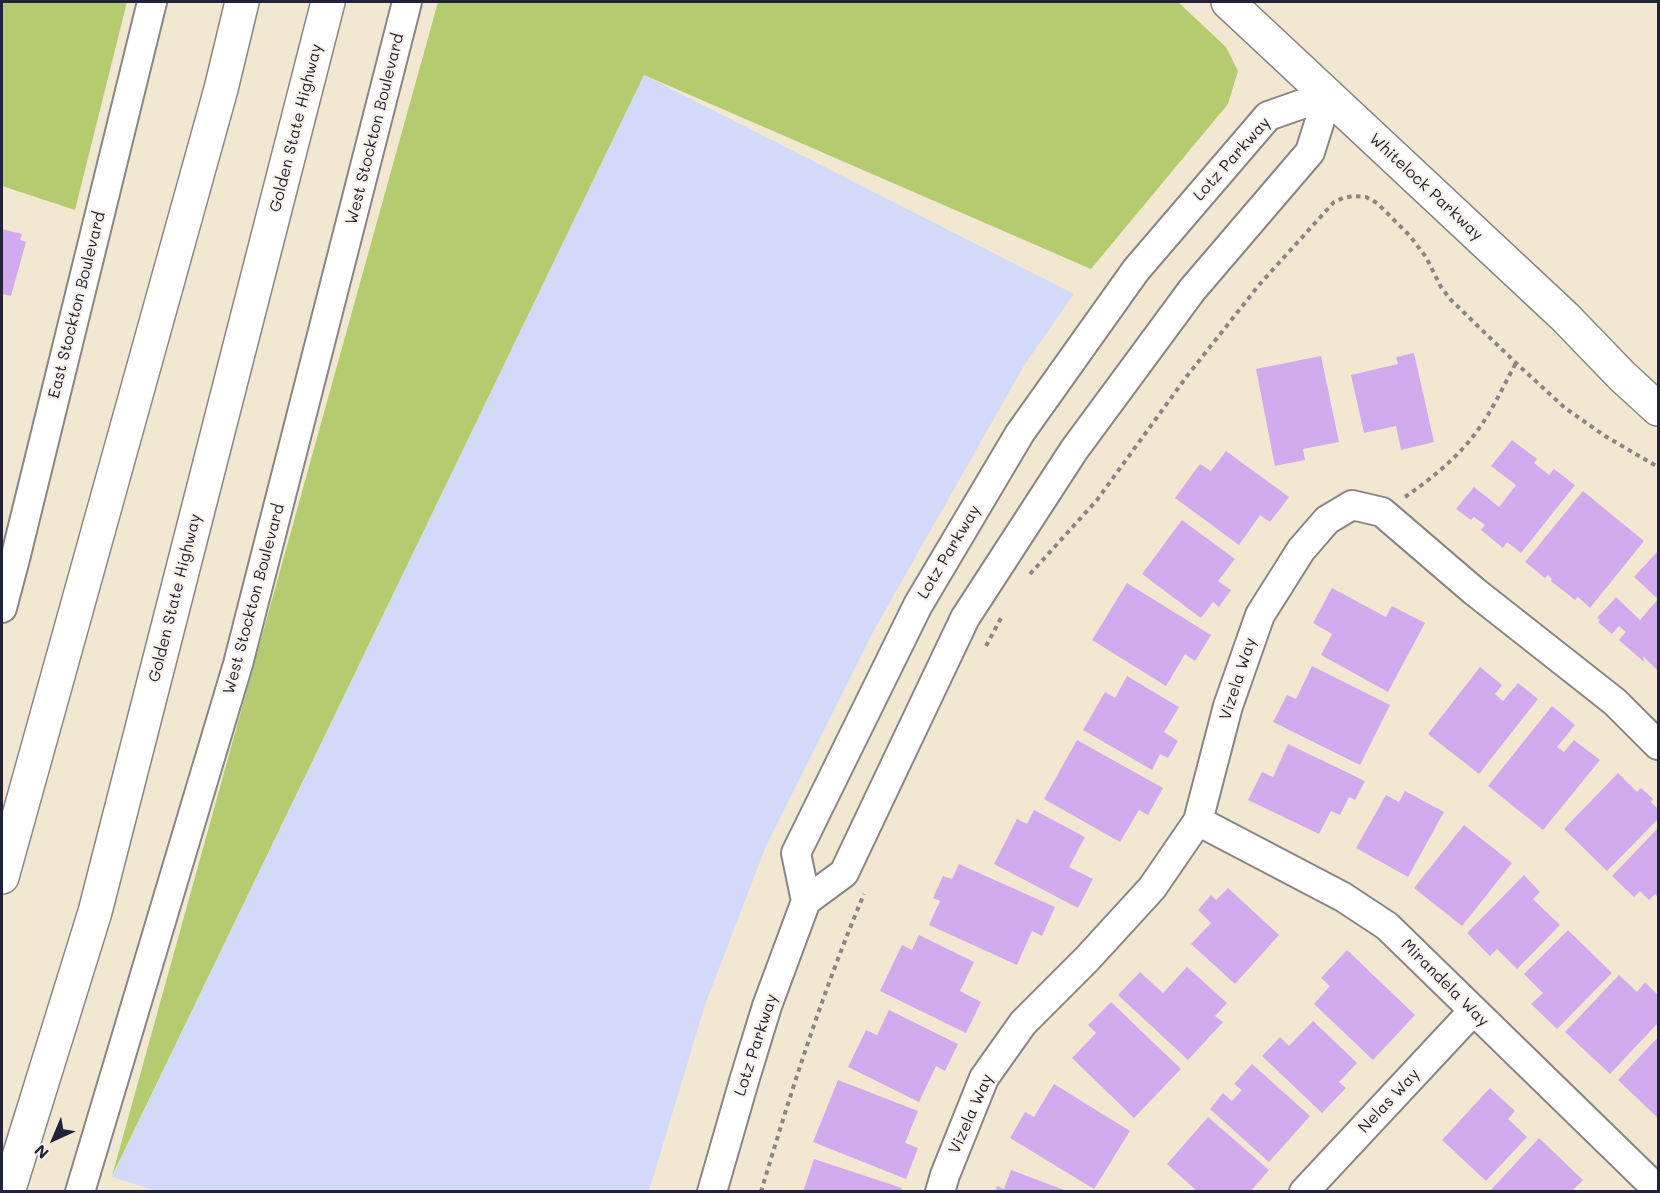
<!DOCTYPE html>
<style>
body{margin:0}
#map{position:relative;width:1660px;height:1193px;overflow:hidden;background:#f2e8d2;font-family:Mali,sans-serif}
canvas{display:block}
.frame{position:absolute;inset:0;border:3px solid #22223b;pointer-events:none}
.north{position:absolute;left:24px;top:1109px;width:60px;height:60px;-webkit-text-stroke:4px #f7f3e8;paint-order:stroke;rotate:224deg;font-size:16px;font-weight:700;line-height:24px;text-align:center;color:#22223b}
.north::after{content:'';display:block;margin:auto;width:21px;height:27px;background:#22223b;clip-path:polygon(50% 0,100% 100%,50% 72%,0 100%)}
</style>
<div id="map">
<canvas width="1660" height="1193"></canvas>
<div class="frame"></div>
<div class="north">N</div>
</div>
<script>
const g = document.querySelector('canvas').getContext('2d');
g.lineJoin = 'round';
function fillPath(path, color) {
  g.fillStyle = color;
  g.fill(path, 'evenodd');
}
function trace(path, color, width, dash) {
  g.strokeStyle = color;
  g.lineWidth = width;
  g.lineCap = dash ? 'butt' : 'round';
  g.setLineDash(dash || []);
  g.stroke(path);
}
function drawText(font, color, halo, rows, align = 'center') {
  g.font = font + ' Mali,sans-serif';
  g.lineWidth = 4.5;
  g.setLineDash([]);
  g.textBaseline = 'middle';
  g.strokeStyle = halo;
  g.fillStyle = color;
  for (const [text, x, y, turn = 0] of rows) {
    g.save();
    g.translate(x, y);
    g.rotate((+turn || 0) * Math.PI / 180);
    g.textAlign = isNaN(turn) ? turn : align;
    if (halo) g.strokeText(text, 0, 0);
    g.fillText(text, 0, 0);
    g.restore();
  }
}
const built = new Path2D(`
 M644,75L1074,294L1025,364L873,632L766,846L705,1005L649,1191L160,1192L112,1177Z`);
const green = new Path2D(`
 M2,2H127L75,210L2,186Z
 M438,2H1178L1226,47L1238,71L1228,104L1091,269L644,75L112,1176Z`);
const building = new Path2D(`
 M2,229L22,234L20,240L26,242L11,296L2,294Z
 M1414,353L1434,442L1401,450L1396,426L1364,433L1351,375L1398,364L1396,357Z
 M1321,356L1339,442L1303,449L1305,460L1275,466L1256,369Z
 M1512,440L1537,459L1534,463L1549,475L1554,469L1575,485L1521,553L1507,542L1503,548L1481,530L1485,525L1474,517L1471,520L1456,509L1474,487L1499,507L1516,485L1491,466Z
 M1226,451L1289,497L1270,522L1260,515L1239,545L1175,498L1200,464L1211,471Z
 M1583,491L1644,541L1590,608L1578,597L1575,600L1551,581L1552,579L1548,575L1545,578L1525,562Z
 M1182,520L1235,559L1218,581L1231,590L1219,607L1213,602L1201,618L1142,574Z
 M1658,551V599L1634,577Z
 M1127,583L1211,635L1195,661L1185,654L1166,686L1092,640Z
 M1332,588L1386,617L1392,606L1425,623L1388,692L1321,655L1332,634L1313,623Z
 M1616,597L1640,620L1658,599V668L1657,670L1643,656L1644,662L1619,640L1626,632L1619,626L1612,634L1598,622L1600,620L1597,618Z
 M1312,666L1390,705L1360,765L1273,722L1287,695L1296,699Z
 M1480,667L1502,685L1495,694L1503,701L1518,683L1538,699L1479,774L1428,734Z
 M1127,676L1179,707L1164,732L1178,741L1168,758L1160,754L1152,770L1083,730L1105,692L1115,698Z
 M1552,706L1575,725L1557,747L1564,752L1574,740L1600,760L1543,830L1488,786Z
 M1077,740L1163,788L1148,815L1139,810L1120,842L1044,799Z
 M1288,744L1365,781L1355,800L1349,797L1340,815L1331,811L1319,834L1248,800L1262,772L1273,777Z
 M1618,773L1637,792L1641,788L1653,799L1651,802L1658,809V819L1607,871L1564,829Z
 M1405,791L1444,812L1408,877L1356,848L1386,795L1399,802Z
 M1034,810L1085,837L1069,867L1093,879L1078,908L994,864L1017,819L1027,824Z
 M1464,825L1512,863L1462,926L1414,888Z
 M1658,828V897L1655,894L1649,900L1640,891L1634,897L1612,876Z
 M959,864L1055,907L1042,936L1032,931L1017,965L929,925L940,901L933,898L943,876L952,879Z
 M1524,875L1540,892L1533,899L1560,925L1517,969L1497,949L1490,956L1467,933Z
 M1228,888L1279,935L1235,984L1191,944L1211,923L1198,910L1211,895L1216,900Z
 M1568,930L1612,973L1557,1029L1531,1004L1543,993L1524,974Z
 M919,935L974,962L960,991L981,1002L966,1033L880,991L902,945L912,950Z
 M1347,950L1415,1015L1373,1060L1314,1004L1330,986L1321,978Z
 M1187,967L1227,1003L1215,1016L1223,1022L1188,1060L1118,995L1140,972L1163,993Z
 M1619,975L1637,992L1645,982L1658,995V1023L1610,1074L1565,1032Z
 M1111,1002L1181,1069L1134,1118L1072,1058L1096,1033L1088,1025Z
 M889,1010L958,1044L945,1071L936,1066L919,1102L848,1067L866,1030L877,1035Z
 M1313,1021L1357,1063L1339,1082L1346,1088L1322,1113L1262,1056L1280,1037L1289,1046Z
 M1658,1037V1118L1618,1080Z
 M1252,1064L1310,1116L1269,1162L1210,1109L1223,1093L1232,1101L1242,1090L1234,1084Z
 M838,1080L918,1111L905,1143L918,1148L906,1179L813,1142Z
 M1054,1084L1130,1131L1094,1189L1010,1138L1025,1112L1034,1117Z
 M1490,1088L1515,1111L1508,1119L1527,1137L1486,1181L1442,1140Z
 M1208,1117L1269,1170L1250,1192H1198L1167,1164Z
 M1539,1138L1583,1180L1571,1192H1489Z
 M814,1159L902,1188L901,1192H803Z
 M1011,1170L1067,1191V1192H995L997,1186L1004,1189Z`);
const path = new Path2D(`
 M1405,497C1434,477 1463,453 1482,424C1495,405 1505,383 1516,363
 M1030,574L1097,500L1187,376L1259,285L1334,202L1343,198L1353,196L1366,197L1377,203L1410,236L1426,257L1441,287L1450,299L1516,363L1565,408L1605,436L1658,467
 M986,646L1001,618
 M761,1192C791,1091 823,991 864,894`);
const minor = new Path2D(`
 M2,608L15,559L152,2
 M1198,821L1343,897L1387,926L1658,1190
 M806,901L844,873L965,618L1074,450L1192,290L1310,152L1328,95
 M80,1192L238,664L407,2
 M712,1192L744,1081L767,1006L806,901L796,853L918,605L1020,433L1136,270L1268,116L1328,95
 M940,1192L945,1175L984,1078L1023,1023L1087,959L1152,888L1198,821L1228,706L1260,615L1301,550L1327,520L1352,505L1382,512L1474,591L1615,702L1658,745
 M1304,1192L1473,1011`);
const major = new Path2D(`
 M1228,2L1565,317L1622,376L1658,409`);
const highway = new Path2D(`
 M2,877L221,89L242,2
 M8,1192L95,912L328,2`);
const streetNames = [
 ["Golden State Highway",296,128,-76],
 ["West Stockton Boulevard",375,129,-76],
 ["Lotz Parkway",1232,159,-48],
 ["Whitelock Parkway",1426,187,43],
 ["East Stockton Boulevard",77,305,-76],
 ["Lotz Parkway",949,552,-59],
 ["Golden State Highway",175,598,-76],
 ["West Stockton Boulevard",254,599,-75],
 ["Vizela Way",1238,679,-72],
 ["Mirandela Way",1445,983,45],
 ["Lotz Parkway",756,1045,-72],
 ["Nelas Way",1389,1101,-47],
 ["Vizela Way",971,1114,-66]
];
fillPath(built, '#d3d9f9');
fillPath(green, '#b5cb70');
fillPath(building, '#d2abee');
trace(minor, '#8a8586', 32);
trace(major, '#8a8586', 36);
trace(highway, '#8a8586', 36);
trace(path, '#8a8586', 4, [4.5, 4.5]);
trace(minor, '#fff', 28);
trace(major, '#fff', 33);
trace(highway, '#fff', 33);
drawText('16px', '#22223b', '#f7f3e8', streetNames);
</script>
